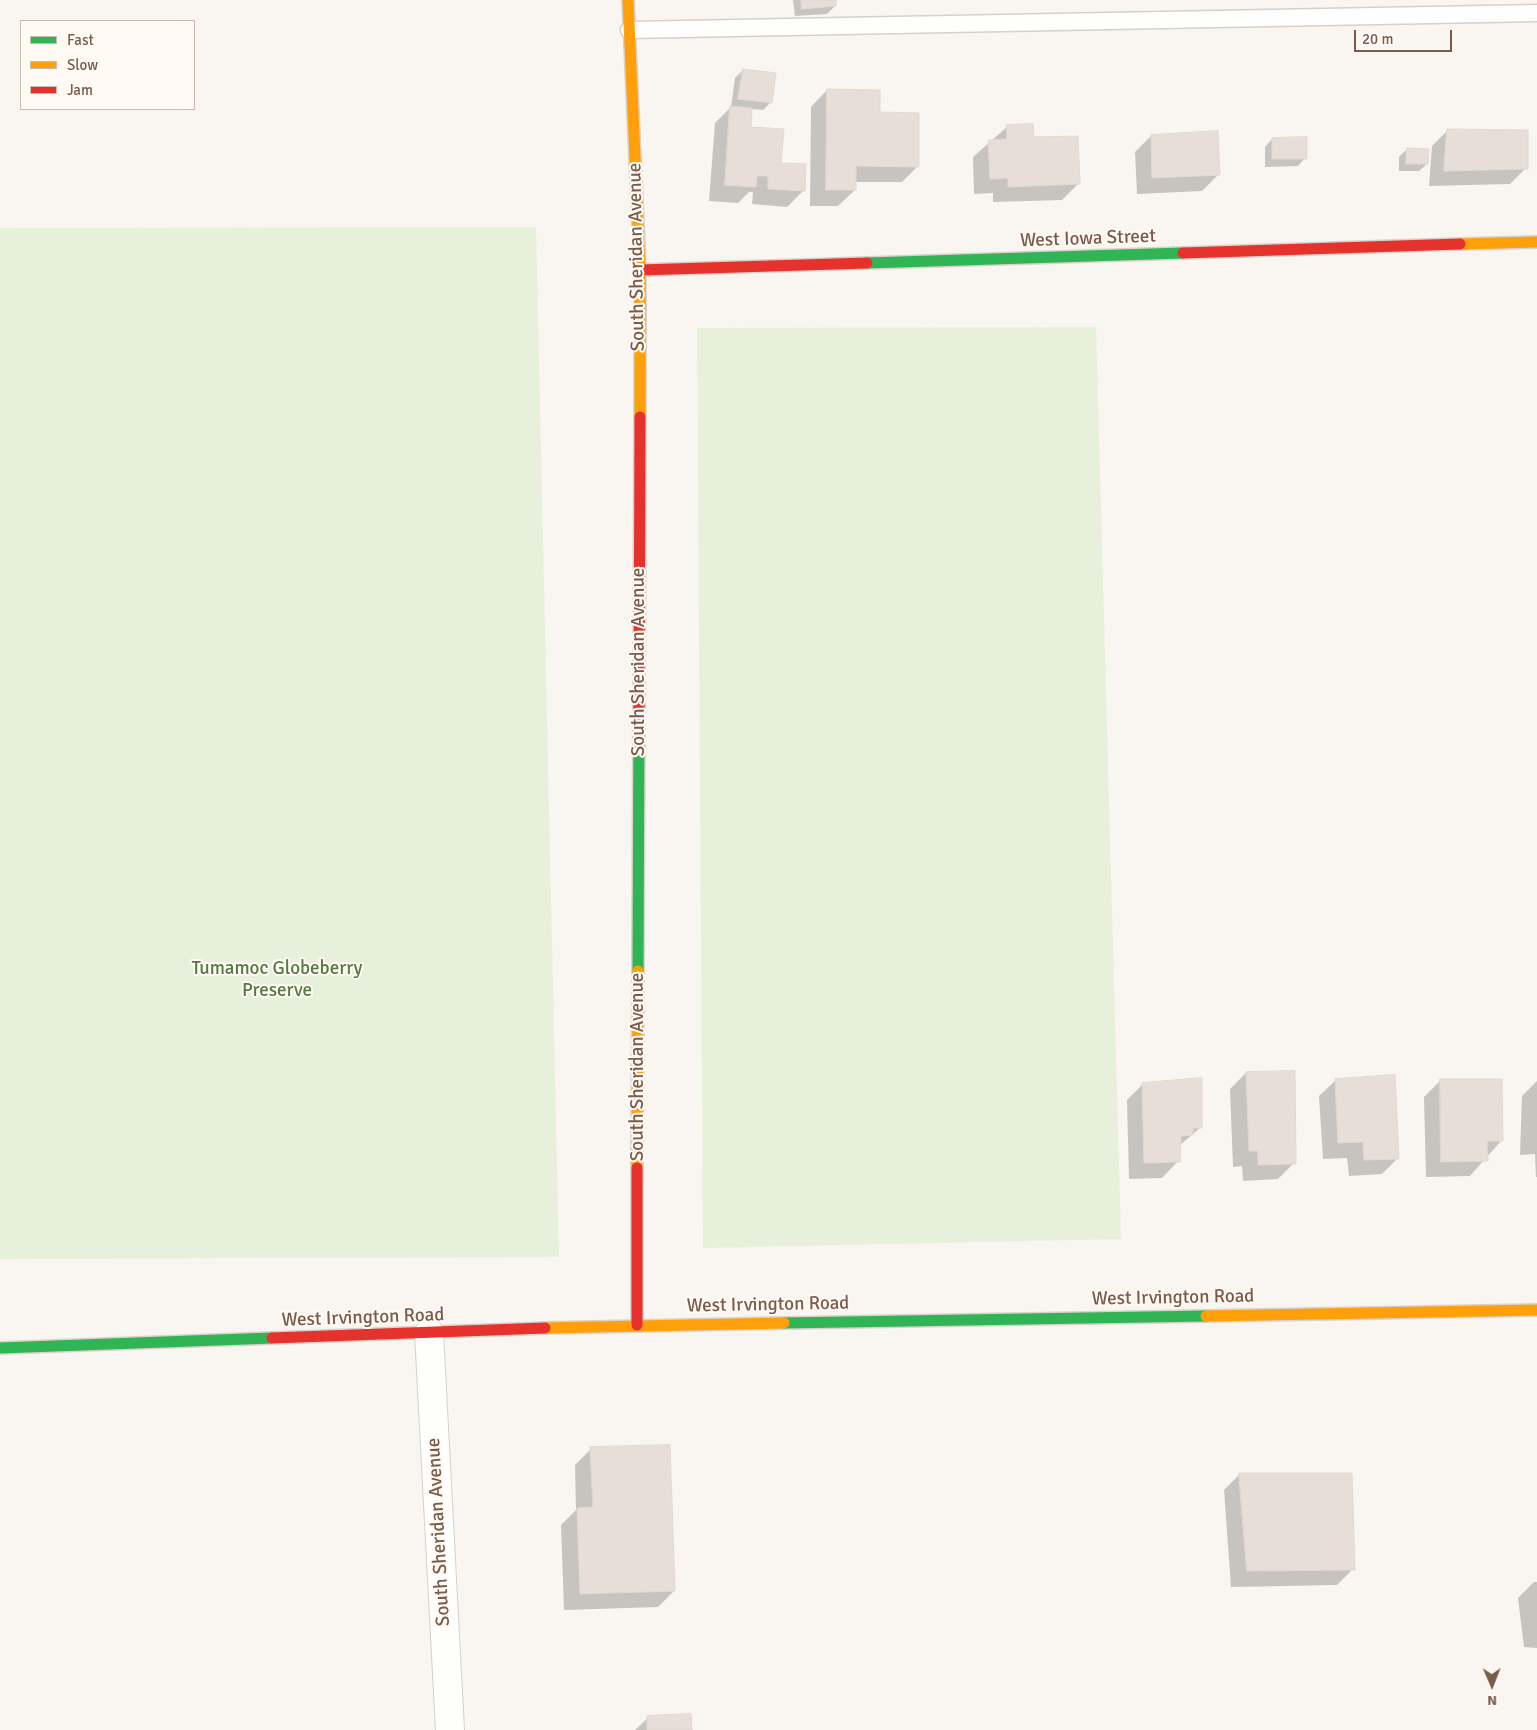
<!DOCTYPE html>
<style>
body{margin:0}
#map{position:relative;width:1537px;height:1730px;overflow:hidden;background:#f9f5f0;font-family:Signika,sans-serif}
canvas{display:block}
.legend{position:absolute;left:20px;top:20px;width:175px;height:90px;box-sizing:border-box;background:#fffaf3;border:1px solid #cabbb1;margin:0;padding:6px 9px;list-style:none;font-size:15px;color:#7a5c4d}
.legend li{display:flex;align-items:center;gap:10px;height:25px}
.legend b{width:25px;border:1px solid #cabbb1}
.north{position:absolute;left:1467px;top:1660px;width:50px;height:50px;-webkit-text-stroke:4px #fffaf3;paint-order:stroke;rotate:179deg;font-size:14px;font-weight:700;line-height:20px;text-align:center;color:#7a5c4d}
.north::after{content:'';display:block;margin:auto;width:18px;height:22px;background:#7a5c4d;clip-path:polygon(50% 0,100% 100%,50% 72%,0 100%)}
.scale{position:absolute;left:1354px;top:30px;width:98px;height:22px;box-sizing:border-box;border:2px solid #7a5c4d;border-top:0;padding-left:6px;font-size:15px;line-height:18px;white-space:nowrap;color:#7a5c4d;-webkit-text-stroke:4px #fffaf3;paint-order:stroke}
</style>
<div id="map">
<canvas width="1537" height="1730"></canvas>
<ul class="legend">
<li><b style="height:6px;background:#30b455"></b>Fast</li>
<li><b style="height:6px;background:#ff9f0a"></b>Slow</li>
<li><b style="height:6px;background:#e5322d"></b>Jam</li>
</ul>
<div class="north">N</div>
<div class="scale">20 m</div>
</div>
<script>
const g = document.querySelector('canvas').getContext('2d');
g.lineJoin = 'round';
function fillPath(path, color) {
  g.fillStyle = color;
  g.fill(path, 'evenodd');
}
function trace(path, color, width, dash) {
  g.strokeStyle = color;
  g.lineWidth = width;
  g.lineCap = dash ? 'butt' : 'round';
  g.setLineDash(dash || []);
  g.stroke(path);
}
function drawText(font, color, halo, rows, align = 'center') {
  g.font = font + ' Signika,sans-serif';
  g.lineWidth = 4;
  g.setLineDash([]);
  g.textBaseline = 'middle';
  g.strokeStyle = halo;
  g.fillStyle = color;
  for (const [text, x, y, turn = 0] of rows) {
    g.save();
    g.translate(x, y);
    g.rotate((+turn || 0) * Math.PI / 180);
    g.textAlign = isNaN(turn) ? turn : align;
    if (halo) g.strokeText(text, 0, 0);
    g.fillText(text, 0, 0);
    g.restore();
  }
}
const green = new Path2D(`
 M536,227L559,1257L0,1259V228Z
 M1096,327L1121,1239L703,1248L697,328Z`);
const shadow = new Path2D(`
 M793,0H834L835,6L827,14L795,16Z
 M743,70L771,102L763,110L751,109L750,128L803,191L787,207L752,204L753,192H749L738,203L709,201L715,123L731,107L735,78Z
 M827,90L878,114L918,166L902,182H855V190L838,206H810L811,107Z
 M1007,127L1033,138L1078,184L1062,200L993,202V193L974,194L973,157Z
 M1448,130L1526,168L1510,184L1429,186L1432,146Z
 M1151,136L1218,175L1202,191L1137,194L1135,152Z
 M1272,139L1305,158L1298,166L1265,167V147Z
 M1407,149L1427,164L1419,171H1399V157Z
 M1246,1073L1294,1163L1278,1179L1243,1181L1242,1166L1233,1167L1230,1089Z
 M1336,1080L1398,1158L1382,1174L1349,1176L1347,1158L1323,1159L1319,1096Z
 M1440,1081L1502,1140L1470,1176L1426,1177L1424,1097Z
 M1537,1081V1177H1536L1535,1154L1520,1155L1522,1096Z
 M1143,1084L1201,1127L1179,1146L1178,1161L1162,1178L1129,1179L1127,1100Z
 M591,1449L674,1591L658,1607L564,1610L561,1525L576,1510L575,1465Z
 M1240,1474L1353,1569L1337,1585L1231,1587L1224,1490Z
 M1534,1582H1537V1648L1524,1647L1518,1598Z
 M648,1718L691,1730H635Z`);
const building = new Path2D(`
 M801,0H836V6L802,9Z
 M743,69L776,73L772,103L738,99Z
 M827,89L880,90V112L919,113V167L856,166V190H826Z
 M730,106L752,108L751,127L784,129L781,163L806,164L805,191L768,189V176H757L756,187L725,185Z
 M1033,124L1034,137L1078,136L1080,184L1008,187V178L990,179L988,140L1007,139L1006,125Z
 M1447,129L1528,130V169L1444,171Z
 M1218,131L1220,175L1152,178L1151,135Z
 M1307,137V159H1272V138Z
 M1407,148L1429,149L1428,164H1406Z
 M1295,1071L1296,1164L1258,1165V1151H1249L1246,1072Z
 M1395,1075L1399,1159L1364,1160L1363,1142L1338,1143L1335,1079Z
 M1202,1078V1128H1193V1135L1181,1136L1180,1162L1144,1163L1142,1083Z
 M1440,1079H1502L1503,1141H1487L1488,1161L1441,1162Z
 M670,1445L675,1591L580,1594L577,1508L593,1507L590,1447Z
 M1239,1473H1352L1355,1570L1247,1571Z
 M691,1714L692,1730H647V1716Z`);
const lane = new Path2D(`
 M629,30L1537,13`);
const street = new Path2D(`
 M429,1333L450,1730`);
const fast = new Path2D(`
 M867,263L1183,253
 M638,971L639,707
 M784,1323L1206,1316
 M0,1348L272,1338`);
const slow = new Path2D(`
 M628,0L640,270V417
 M1460,244L1537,242
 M637,1168L638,971
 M1206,1316L1537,1310
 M545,1328L784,1323`);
const jam = new Path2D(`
 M1183,253L1460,244
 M640,270L867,263
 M639,707L640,417
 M637,1325V1168
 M272,1338L545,1328`);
const streetNames = [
 ["West Iowa Street",1088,239,-2],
 ["South Sheridan Avenue",637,257,-91],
 ["South Sheridan Avenue",639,662,-90],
 ["South Sheridan Avenue",638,1067,-90],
 ["West Irvington Road",1173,1298,-1],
 ["West Irvington Road",768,1305,-1],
 ["West Irvington Road",363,1318,-2],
 ["South Sheridan Avenue",439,1532,-93]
];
const parkNames = [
 ["Tumamoc Globeberry",277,969],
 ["Preserve",277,991]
];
fillPath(green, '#e7f0db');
fillPath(shadow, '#0003');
fillPath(building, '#e6ded7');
trace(building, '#e2d8d2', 1);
trace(lane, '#d7d1cb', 19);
trace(street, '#d7d1cb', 30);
trace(fast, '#d9d2cb', 14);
trace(slow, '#d9d2cb', 14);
trace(jam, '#d9d2cb', 14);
trace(lane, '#fefefd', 16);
trace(street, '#fefefd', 28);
trace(fast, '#30b455', 11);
trace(slow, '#ff9f0a', 11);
trace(jam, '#e5322d', 11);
drawText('19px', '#7a5c4d', '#fffaf3', streetNames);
drawText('19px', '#537a41', '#fffaf3', parkNames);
</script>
